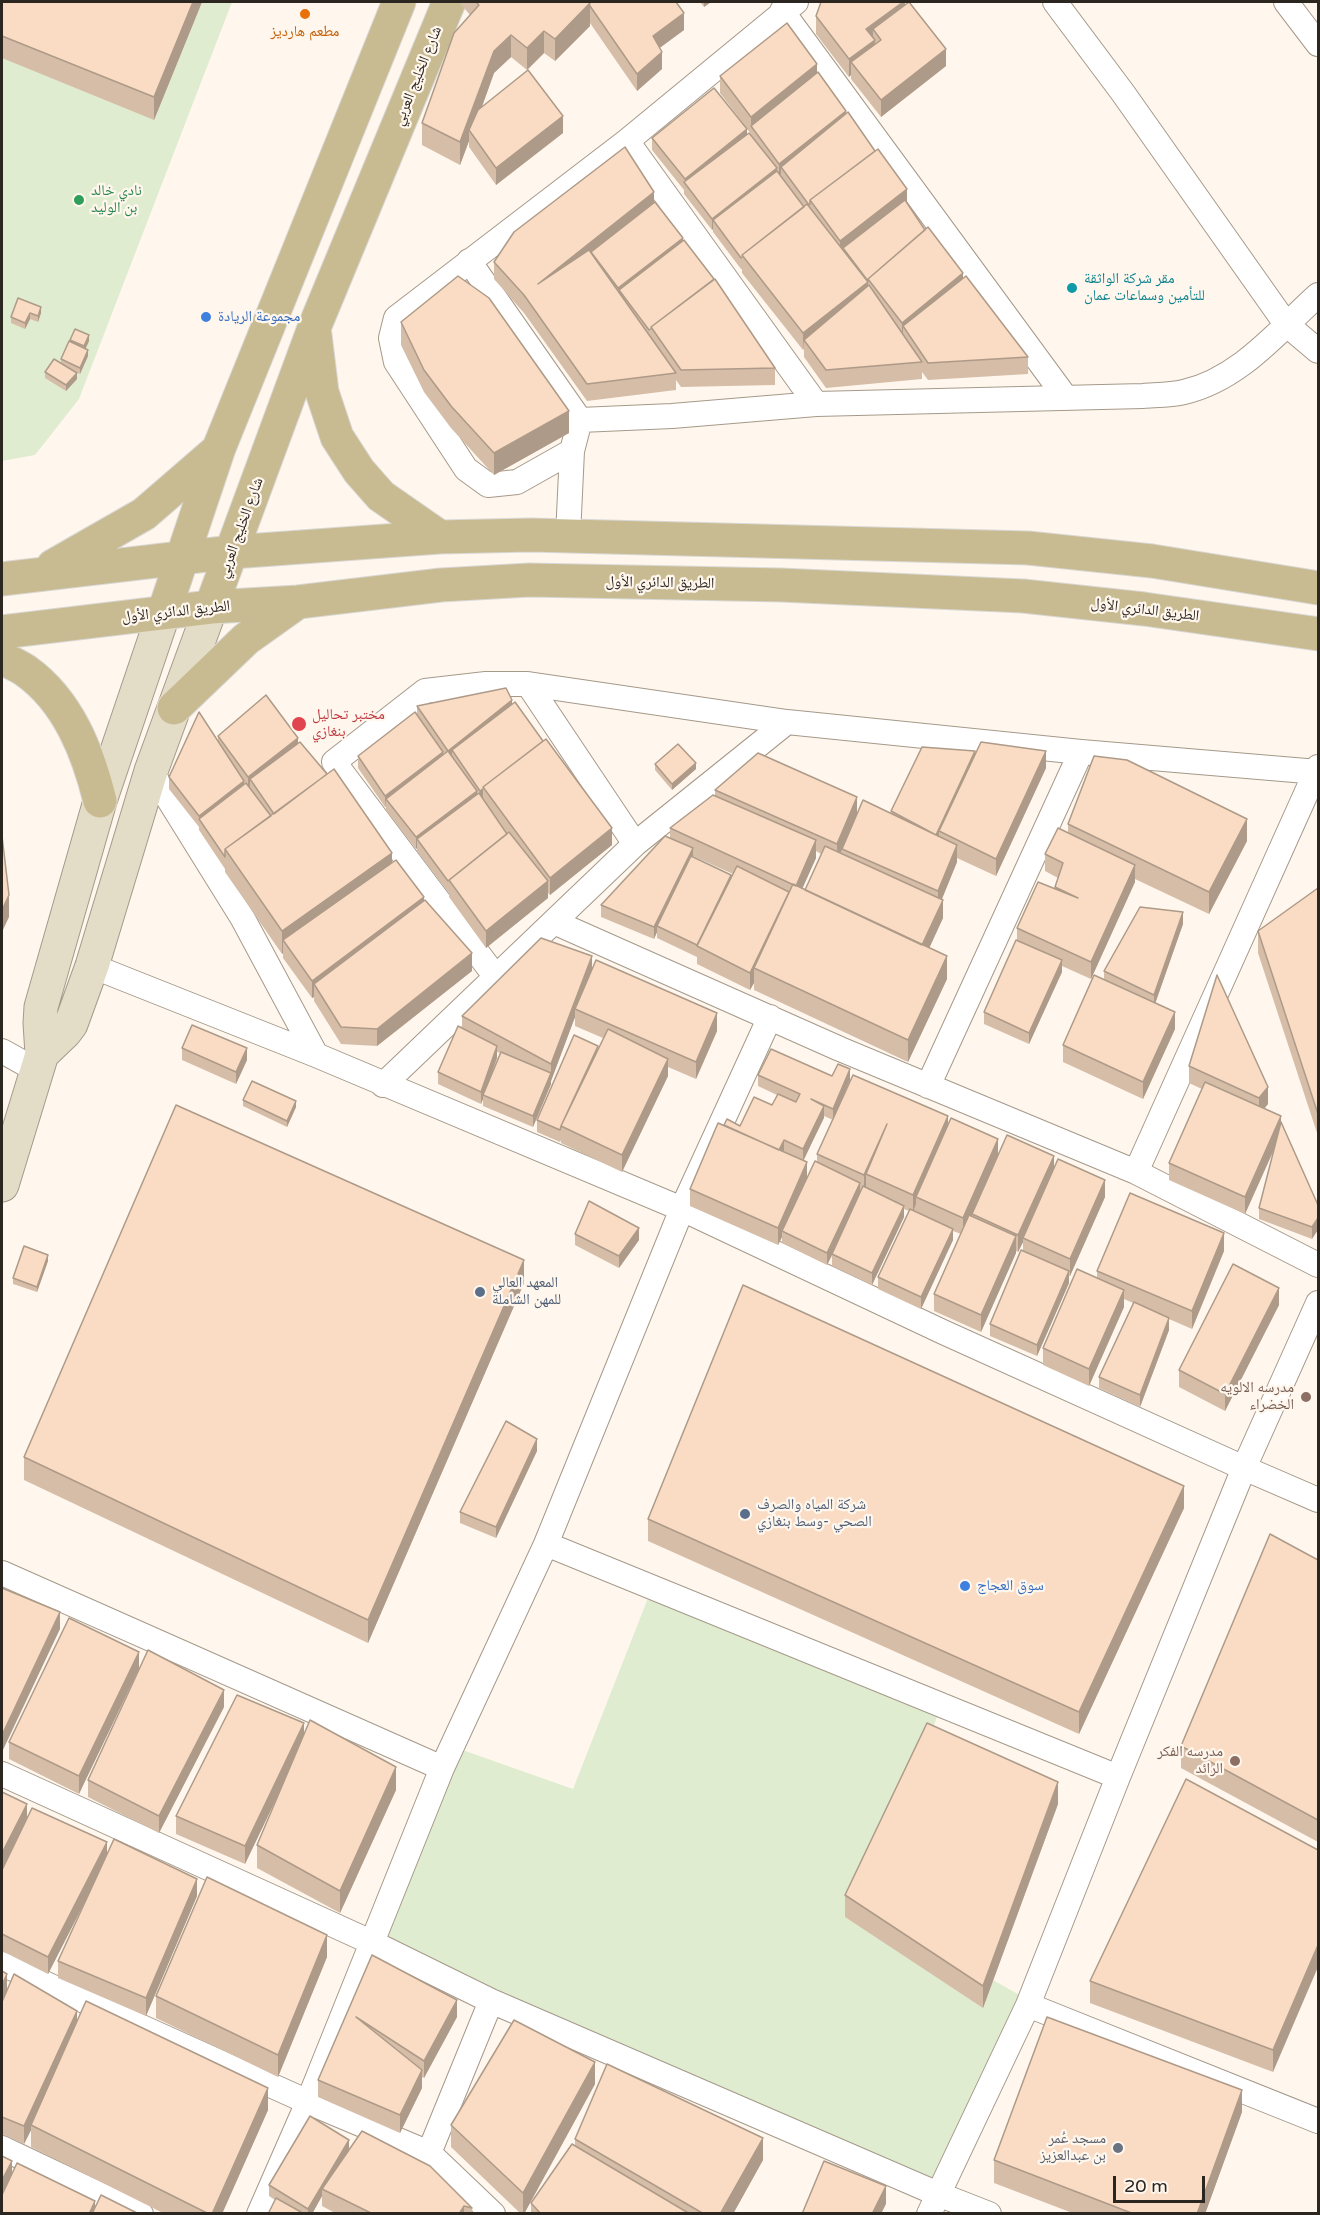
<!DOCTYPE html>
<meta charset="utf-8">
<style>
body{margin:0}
#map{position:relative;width:1320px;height:2215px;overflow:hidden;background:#fff7ed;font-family:"Varela Round",sans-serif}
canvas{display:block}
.frame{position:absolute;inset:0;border:3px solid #2b2620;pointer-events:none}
.scale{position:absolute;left:1113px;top:2176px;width:92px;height:27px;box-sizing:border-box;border:3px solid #2b2620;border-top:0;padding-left:8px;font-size:18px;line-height:21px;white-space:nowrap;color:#2b2620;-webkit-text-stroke:4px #fff7ed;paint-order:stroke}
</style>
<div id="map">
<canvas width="1320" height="2215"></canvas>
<div class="frame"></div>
<div class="scale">20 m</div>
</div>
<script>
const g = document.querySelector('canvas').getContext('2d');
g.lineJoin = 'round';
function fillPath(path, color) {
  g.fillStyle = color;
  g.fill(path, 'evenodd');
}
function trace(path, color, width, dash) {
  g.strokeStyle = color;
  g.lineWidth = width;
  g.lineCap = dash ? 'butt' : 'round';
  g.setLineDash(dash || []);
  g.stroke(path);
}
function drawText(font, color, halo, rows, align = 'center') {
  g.font = font + ' "Varela Round","Noto Naskh Arabic",sans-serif';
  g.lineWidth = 4.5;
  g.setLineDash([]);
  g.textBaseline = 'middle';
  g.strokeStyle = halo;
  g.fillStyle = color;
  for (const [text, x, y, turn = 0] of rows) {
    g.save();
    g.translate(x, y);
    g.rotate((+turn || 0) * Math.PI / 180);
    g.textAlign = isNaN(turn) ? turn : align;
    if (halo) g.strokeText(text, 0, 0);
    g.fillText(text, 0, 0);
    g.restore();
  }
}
const green = new Path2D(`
 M2,2H232L79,399L35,455L2,461Z
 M650,1593L940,1708L870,1911L1025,1998L938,2194L373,1942L454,1747L573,1789Z`);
const minor = new Path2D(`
 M1055,2L1123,93L1286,324L1318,351
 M1286,2L1318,44
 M782,11L1066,398
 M627,141L816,404
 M469,261L580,420
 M572,451L517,482L488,485L466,469L396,362L391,338L396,318L627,141L796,2
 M568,536L572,451L580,420L672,416L816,404L1143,396C1156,395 1171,395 1184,392C1240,379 1278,331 1318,295
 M528,684L635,844
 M151,771L243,919L316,1055
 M554,922L840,1049L1136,1172L1318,1265
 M92,966L316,1055L682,1209L943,1332L1244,1468L1318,1500
 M495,976L334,762L425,691L486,684H528L787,722L1081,752L1318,772
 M2,1051L38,1071
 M383,1085L635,844L787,722
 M928,1086L1081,752
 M1136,1172L1318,767
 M546,1544L1118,1777
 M2,1573L442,1768
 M2,1774L373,1943L491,2001L938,2194L989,2214
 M2,1964L308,2102L429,2153L493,2214
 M1028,2005L1318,2121
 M2,2148L141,2214
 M429,2153L491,2001
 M259,2214L308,2102L442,1768L546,1544L682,1209L770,1017
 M929,2214L1028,2005L1118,1777L1244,1468L1318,1303`);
const secondary = new Path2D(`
 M42,1054L65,1032L71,1024L92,966L151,771L211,607
 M2,1185L42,1054L40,1023L41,1007L100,801L164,612`);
const primary = new Path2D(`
 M315,335L322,392L337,437L359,471L381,496L440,537
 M53,566L144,514L218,450
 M2,579L232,552L440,537L531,535L1028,548L1152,561L1318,588
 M211,607L314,328L449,2
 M164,612L219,448L399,2
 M2,632L211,607L298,602L441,585L529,580L781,585L1023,596L1144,609L1318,634
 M2,658C9,662 19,666 26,671C68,701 88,752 100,801
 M174,708L246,639L298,602`);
const wall = new Path2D(`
 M2,2H202L154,120L2,58Z
 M459,2H676L684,30L659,48L662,69L637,91L590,23V26L555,61L544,53L527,70L511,57L494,73L482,107L563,133L496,185L469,147V141L460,165L422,145V123L470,15Z
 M700,2H711L704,7Z
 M905,2V4L946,66L881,117L851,79V75L849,77L816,34V16Z
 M817,73L846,113L925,230L963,278L1028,357V374L928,380L922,372V379L826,388L804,357V349L803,350L742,273V269H741L713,232V229L712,230L684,194V190L652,150V138L747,134L751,135V134L720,93V76Z
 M654,202L683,241L775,368V385L681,387L676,380V390L587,401L524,313L494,279V262Z
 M18,298L41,313L38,322L30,319L25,329L11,323V317Z
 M401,322L569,433L494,475L451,428L424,392L401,345Z
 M70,340L89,341L85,349L88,356L80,374L72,370L77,379L66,391L45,378V372L61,364V359L70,342Z
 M512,703L612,845L550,895L548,893V898L486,948L449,897V892H448L417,851V848L416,849L386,810V807H385L358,768V756L417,715V706Z
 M218,736L298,744L392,863L424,900L472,971L377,1046L341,1044L314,1001V997L312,998L283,958V953L282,954L225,872V868V869L199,830V827L169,789V777L218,741Z
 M975,754L1046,768L996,876L957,858V862L941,900L943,918L929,948L947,979L908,1062L754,990V983L750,990L697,964V956V957L657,938V932L654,939L601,917V905L670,839V828L715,796V790L857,814L891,813V811ZM816,851L821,854L805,890L802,888L816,858ZM693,856L733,874L731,879L693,857Z
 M655,764L696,769L672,790L655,770Z
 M1068,824L1247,841L1209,914L1135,879V882L1091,979L1062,966V972L1029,1044L984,1024V1012L1017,940V928L1055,888L1058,878L1045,871V854L1068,832Z
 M1318,888V1136L1258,953V931Z
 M1183,924L1155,1003L1175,1029L1143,1099L1063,1062V1045L1104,980V971Z
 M592,970L717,1031L696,1079L668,1067V1076L622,1172L561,1143V1140L560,1142L537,1132V1120L598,1049L603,1038L575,1026V1017L551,1081V1084L533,1127L483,1106V1099L481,1104L438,1084V1072L462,1028V1016ZM497,1052L500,1053L492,1071L497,1058Z
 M1217,975L1268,1104L1264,1109L1281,1122L1318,1205L1312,1239L1259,1219V1208L1274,1149L1245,1214L1169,1180V1163L1202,1089L1189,1083V1066Z
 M182,1048L247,1060L236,1084L182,1060Z
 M758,1075L832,1076L850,1080L833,1120L824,1116L804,1160L807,1178L817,1163V1154L948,1125L998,1154L1054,1168L1105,1197L1070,1276H1069V1283L1037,1356L990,1336V1324L1023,1251V1242L1018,1252L1016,1251V1253L981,1332L934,1311V1294L961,1234L953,1231V1240L921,1309L878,1289V1277L909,1211L904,1209V1217L872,1285L832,1266V1256L827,1265L782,1243V1237L778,1245L690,1206V1189L724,1125L740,1126L772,1105L777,1095L758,1086Z
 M243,1100L296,1107L287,1127L243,1106Z
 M575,1234L639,1240L619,1268L575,1245Z
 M1224,1251L1192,1329L1169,1319V1330L1140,1407L1099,1388V1377L1133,1303L1124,1299V1307L1089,1386L1043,1365V1348L1097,1278V1271Z
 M48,1261L37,1292L13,1284V1278Z
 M524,1283L368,1643L24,1480V1457Z
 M1279,1305L1225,1411L1179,1387V1370Z
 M537,1451L496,1538L460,1523V1512Z
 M1184,1508L1079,1734L648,1541V1519Z
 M1318,1560V1842L1181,1768V1746Z
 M139,1652L79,1794L9,1759V1742Z
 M224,1707L159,1833L88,1797V1780Z
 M304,1736L396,1790L340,1913L257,1868V1845L284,1782L245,1864L176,1834V1816Z
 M2,1792L27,1819L197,1896L146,2016L58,1978V1961L91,1889L48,1974L2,1951Z
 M1058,1804L983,2008L845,1917V1895Z
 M1318,1850L1273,2072L1090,2003V1981Z
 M372,1955L457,2017L424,2078L422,2077V2088L400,2133L318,2097V2080Z
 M327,1957L278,2077L156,2018V1996Z
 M2,1971L7,1990L268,2110L222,2214H165L31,2147V2130L24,2144L2,2134Z
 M595,2084L524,2214H521L451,2147V2125Z
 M1242,2112L1205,2214H1075L994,2183V2160Z
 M575,2139L763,2160L733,2214H531V2203L575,2146Z
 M349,2150L472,2208L473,2214H337L322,2206V2196L312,2214H269L275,2200L269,2196V2185Z`);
const shadedWall = new Path2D(`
 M193,2H202L154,120V97Z
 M704,2H711L704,7Z
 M903,2H905V17L873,29V41L875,40V57L851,62V75L849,77V59L866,29Z
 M590,3V26L555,61V39Z
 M684,13V30L653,53V36Z
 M544,31V53L527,70V48Z
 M511,35V57L494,73L472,134L469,130V141L460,165V142L494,51Z
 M946,49V66L881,117V100Z
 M662,52V69L637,91V74Z
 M817,64V81L751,126V134V117Z
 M846,111V123L781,167V174L779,176V164Z
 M563,116V133L496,185V168Z
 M747,129V141L685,183V179Z
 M777,168V180L713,220V229L712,230V219Z
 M907,189V207L840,258V241Z
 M654,192V209L594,257L538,284Z
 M683,238V250L619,290V299L618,300V288Z
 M963,273V290L903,326V339L902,340V323Z
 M868,282V299L804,340L803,350V333Z
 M41,307V313L38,322V316Z
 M30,313V319L25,329V323Z
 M89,335V341L84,352V346Z
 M88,350V356L80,374V368Z
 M77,373V379L66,391V385Z
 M569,411V433L494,475V453Z
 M512,700V712L452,750V759L448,751Z
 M298,738V750L250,779V788L248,789V777Z
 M975,751V762L939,831V841L936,836Z
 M1046,751V768L996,876V859Z
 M443,752V763L386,799L385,807V796Z
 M696,763V769L672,790V784Z
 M244,781V793L199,819V827V816Z
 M483,788V800L480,803V791Z
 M477,791V802L417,839V848L416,849V837Z
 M857,797V814L837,861V844Z
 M1247,819V841L1209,914V892Z
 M612,828V845L550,895V878Z
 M816,840V858L796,903V886Z
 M957,845V862L938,909V891Z
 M693,848V859L657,926V932L654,939V927Z
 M392,853V875L283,940V953L282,954V931Z
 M1135,865V882L1091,979V962Z
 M731,875V887L697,946V957V945Z
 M548,881V898L486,948V931Z
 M790,892L754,968V983L750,990V973Z
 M9,895V917L2,932V910Z
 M424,897V914L314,984V997L312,998V981Z
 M943,900V918L922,964V946Z
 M1183,912V924L1154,1007V995Z
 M472,953V971L377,1046V1029Z
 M592,956V974L575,1009V1017L551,1081V1084L533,1127V1116L551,1073V1064Z
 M947,956V979L908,1062V1040Z
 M1062,960V972L1029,1044V1033Z
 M1175,1012V1029L1143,1099V1082Z
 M717,1013V1031L696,1079V1062Z
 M497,1046V1058L484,1095H483V1099L481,1104V1092Z
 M247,1048V1060L236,1084V1072Z
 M668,1059V1076L622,1172V1155Z
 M850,1069V1080L833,1120V1109Z
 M1268,1087V1104L1259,1115V1098Z
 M296,1101V1107L287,1127V1121Z
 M824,1106V1118L803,1161V1149Z
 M948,1116V1133L916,1197V1204L913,1212V1195Z
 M1281,1116V1134L1245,1214V1197Z
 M887,1124L866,1174V1188L864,1192V1175Z
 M998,1139V1156L963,1235V1218Z
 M784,1140V1152H778Z
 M1054,1156V1173L1023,1238V1242L1018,1252V1235Z
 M807,1162V1179L782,1231V1237L778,1245V1228Z
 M1105,1180V1197L1070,1276V1259Z
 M860,1183V1195L827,1265V1253Z
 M904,1206V1217L872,1285V1273Z
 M1318,1218V1230L1312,1239V1227Z
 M639,1228V1240L619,1268V1256Z
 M953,1229V1240L921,1309V1297Z
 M1224,1233V1251L1192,1329V1311Z
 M1016,1236V1253L981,1332V1315Z
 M48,1255V1261L37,1292V1287Z
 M524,1260V1283L368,1643V1620Z
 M1069,1271V1283L1037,1356V1345Z
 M1279,1288V1305L1225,1411V1394Z
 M1124,1290V1307L1089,1386V1369Z
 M1169,1318V1330L1140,1407V1395Z
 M3,1353V1365L2,1368V1356Z
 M537,1439V1451L496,1538V1527Z
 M1184,1486V1508L1079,1734V1712Z
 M60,1612V1629L2,1752V1735Z
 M139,1652V1669L79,1794V1776Z
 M224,1690V1707L159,1833V1816Z
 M304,1723V1741L245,1864V1846Z
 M396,1767V1790L340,1913V1891Z
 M1058,1782V1804L983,2008V1986Z
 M27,1804V1821L2,1870V1853Z
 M107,1842V1859L48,1974V1957Z
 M197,1879V1896L146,2016V1998Z
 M327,1935V1957L278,2077V2055Z
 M1318,1945V1967L1273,2072V2050Z
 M7,1974V1991L2,2002V1985Z
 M457,2000V2017L424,2078V2061Z
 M77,2011V2028L31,2125V2130L24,2144V2126Z
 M595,2062V2084L524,2214H523V2193Z
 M422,2070V2088L400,2133V2115Z
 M268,2088V2110L222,2214H212Z
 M1242,2090V2112L1205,2214H1197Z
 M763,2138V2160L733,2214H720Z
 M349,2140V2151L322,2189V2196L312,2214H308V2209Z
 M12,2161V2178L2,2197V2180Z
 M886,2186V2204L881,2214H872Z
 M95,2201V2214H89Z
 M464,2206V2214H459Z`);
const building = new Path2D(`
 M2,2H193L154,97L2,36Z
 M476,2H589L590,3L555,39L544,31L527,48L511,35L494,51L460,142L422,123L454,33L479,5Z
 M589,2H676L684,13L653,36L662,52L637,74L590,6Z
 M821,2H903L866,29L875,40L849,59L816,16Z
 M909,2L946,49L881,100L851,62L881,40L873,29Z
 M787,23L817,64L751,117L720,76Z
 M528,70L563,116L496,168L469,130L478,110Z
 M818,72L846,111L779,164L751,126Z
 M714,88L747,129L685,179L652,138Z
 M848,112L875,151L810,200V204L809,205L781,167Z
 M749,133L777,168L712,219L684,182Z
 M625,147L654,192L538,284L589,250L676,373L587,384L524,295L494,262L514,232Z
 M878,149L907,189L840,241L810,200Z
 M777,171L804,207L742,255L743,256L741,258L713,220Z
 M905,200L925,230L868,279V281L843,248Z
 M655,202L683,238L618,288L591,252Z
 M807,204L868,282L803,333L742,255Z
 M928,227L963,273L902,323L868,279Z
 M684,240L714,279L651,327L652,328L649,330L619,290Z
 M458,276L489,298L569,411L494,453L451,406L424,370L401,322Z
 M966,276L1028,357L928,363L903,326Z
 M715,279L775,368L681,370L651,327Z
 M869,285L922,362L826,370L804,340Z
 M18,298L41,307L38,316L30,313L25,323L11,317Z
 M75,329L89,335L84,346L70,340Z
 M69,341L88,350L80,368L61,359Z
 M54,359L77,373L66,385L45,372Z
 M506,688L512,700L448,751L417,706Z
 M266,695L298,738L248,777L218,736Z
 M515,702L543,741L483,787L484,788L480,791L452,750Z
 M199,712L244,781L199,816L169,777Z
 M415,712L443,752L385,796L358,756Z
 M546,739L612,828L550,878L483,787Z
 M300,742L327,774L274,814L250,779Z
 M981,742L1046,751L996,859L939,831Z
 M678,744L696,763L672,784L655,764Z
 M922,747L975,751L936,835L891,811Z
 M448,751L477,791L416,837L386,799Z
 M758,753L857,797L837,844L715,790Z
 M1094,756L1127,760L1247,819L1209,892L1068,824Z
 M334,769L392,853L282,931L225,849Z
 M246,783L271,816L225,849V857L199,819Z
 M479,793L507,834L448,881L417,839Z
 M713,795L816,840L796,886L670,828Z
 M863,800L957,845L938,891L842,849Z
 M1058,828L1135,865L1091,962L1017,928L1038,882L1078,898L1055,887L1063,863L1045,854Z
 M509,832L548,881L486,931L449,880Z
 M2,836L9,895L2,910Z
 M665,836L693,848L654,927L601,905Z
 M825,846L943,900L922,945L805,890Z
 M691,856L731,875L697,945L657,926Z
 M396,860L424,897L312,981L283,940Z
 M737,866L789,892L750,973L697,946Z
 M793,884L947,956L908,1040L754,968Z
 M1318,888V1114L1258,931Z
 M425,900L472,953L377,1029L341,1027L314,984Z
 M1140,907L1183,912L1154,995L1104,971Z
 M541,938L592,956L551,1064L462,1016Z
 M1016,940L1062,960L1029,1033L984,1012Z
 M596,960L717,1013L696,1062L575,1009Z
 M1094,975L1175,1012L1143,1082L1063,1045Z
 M1217,975L1268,1087L1259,1098L1189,1066Z
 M192,1025L247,1048L236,1072L182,1048Z
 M458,1026L497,1046L481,1092L438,1072Z
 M608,1029L668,1059L622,1155L561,1126Z
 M574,1035L598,1046L561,1126L560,1130L537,1120Z
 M771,1049L832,1076L838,1064L850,1069L833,1109L811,1099L824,1106L803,1149L784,1140L779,1150L724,1125L727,1119L740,1126L754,1097L772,1105L778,1094L796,1102L800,1094L758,1075Z
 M501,1052L551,1073L533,1116L483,1095Z
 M853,1075L948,1116L913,1195L866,1174L887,1124L864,1175L817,1154Z
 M252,1081L296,1101L287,1121L243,1100Z
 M1205,1082L1281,1116L1245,1197L1169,1163Z
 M176,1105L524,1260L368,1620L24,1457Z
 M951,1118L998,1139L963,1218L916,1197Z
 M1281,1122L1318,1205V1218L1312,1227L1259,1208Z
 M718,1123L807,1162L778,1228L690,1189Z
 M1007,1135L1054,1156L1018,1235L972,1214Z
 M1058,1159L1105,1180L1070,1259L1023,1238Z
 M815,1161L860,1183L827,1253L782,1231Z
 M863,1186L904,1206L872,1273L832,1254Z
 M1130,1193L1224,1233L1192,1311L1097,1271Z
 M589,1201L639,1228L619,1256L575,1234Z
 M910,1209L953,1229L921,1297L878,1277Z
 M969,1215L1016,1236L981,1315L934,1294Z
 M24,1246L48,1255L37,1287L13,1278Z
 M1021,1250L1069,1271L1037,1345L990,1324Z
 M1233,1264L1279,1288L1225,1394L1179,1370Z
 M1077,1269L1124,1290L1089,1369L1043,1348Z
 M743,1285L1184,1486L1079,1712L648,1519Z
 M1134,1302L1169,1318L1140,1395L1099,1377Z
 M506,1421L537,1439L496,1527L460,1512Z
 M1270,1534L1318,1560V1820L1181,1746Z
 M2,1588L60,1612L2,1735Z
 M69,1618L139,1652L79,1776L9,1742Z
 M148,1650L224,1690L159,1816L88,1780Z
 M237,1695L304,1723L245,1846L176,1816Z
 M310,1720L396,1767L340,1891L257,1845Z
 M927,1723L1058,1782L983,1986L845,1895Z
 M1186,1779L1318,1850V1945L1273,2050L1090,1981Z
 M2,1792L27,1804L2,1853Z
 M32,1808L107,1842L48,1957L2,1934V1870Z
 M114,1839L197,1879L146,1998L58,1961Z
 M207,1877L327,1935L278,2055L156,1996Z
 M372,1955L457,2000L424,2061L356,2017L422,2070L400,2115L318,2080Z
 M2,1971L7,1974L2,1985Z
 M14,1974L77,2011L24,2126L2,2117V2002Z
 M86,2001L268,2088L212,2214H209L31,2125Z
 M1047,2017L1242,2090L1197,2214H1134L994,2160Z
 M514,2020L595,2062L523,2193L451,2125Z
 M607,2064L763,2138L720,2214H704L575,2139Z
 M310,2116L349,2140L308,2209L269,2185Z
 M362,2131L430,2166L472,2208L464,2206L459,2214H373L322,2189Z
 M572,2144L690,2214H541L531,2203Z
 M2,2156L12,2161L2,2180Z
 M824,2161L886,2186L872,2214H802Z
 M17,2163L95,2201L89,2214H2V2195Z
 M101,2195L139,2214H92Z
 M276,2198L301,2212L300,2214H271L269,2212Z`);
const markers = [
 [305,14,6,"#e8710a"],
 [79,200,6,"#2e9e5b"],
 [1072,288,6,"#0f9aa8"],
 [206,317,6,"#3f7fe0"],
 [299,724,8,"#e0444e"],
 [480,1292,6,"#5c6f8a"],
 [1306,1397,6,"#8d6e63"],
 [745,1514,6,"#5c6f8a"],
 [965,1586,6,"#3f7fe0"],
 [1235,1761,6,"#8d6e63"],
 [1118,2148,6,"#6b7280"]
];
const foodNames = [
 ["مطعم هارديز",305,32]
];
const streetNames = [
 ["شارع الخليج العربي",418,76,-68],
 ["شارع الخليج العربي",241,528,-70],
 ["الطريق الدائري الأول",660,583,1],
 ["الطريق الدائري الأول",1145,610,7],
 ["الطريق الدائري الأول",176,612,-6]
];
const leisureNames = [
 ["نادي خالد",91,191],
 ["بن الوليد",91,208]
];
const cultureNames = [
 ["مقر شركة الواثقة",1084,279],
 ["للتأمين وسماعات عمان",1084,296]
];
const shopNames = [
 ["مجموعة الريادة",218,317],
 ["سوق العجاج",977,1586]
];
const healthNames = [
 ["مختبر تحاليل",312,715],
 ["بنغازي",312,732]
];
const serviceNames = [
 ["المعهد العالي",492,1283],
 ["للمهن الشاملة",492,1300],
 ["شركة المياه والصرف",757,1505],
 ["الصحي -وسط بنغازي",757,1522]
];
const educationNames = [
 ["مدرسه الالويه",1294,1388],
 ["الخضراء",1294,1405],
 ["مدرسه الفكر",1223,1752],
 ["الرائد",1223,1769]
];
const worshipNames = [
 ["مسجد عُمر",1106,2139],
 ["بن عبدالعزيز",1106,2156]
];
fillPath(green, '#e0ecd0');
trace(minor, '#a5998a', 26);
trace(secondary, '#a5998a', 35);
trace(primary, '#d9d8d7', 35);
trace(minor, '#fff', 24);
trace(secondary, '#e3ddc8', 33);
trace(primary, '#c8bb91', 33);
fillPath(wall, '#d6bda8');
fillPath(shadedWall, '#ae9a88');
fillPath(building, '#f9dcc3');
trace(building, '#ae9a88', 1.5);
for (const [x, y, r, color] of markers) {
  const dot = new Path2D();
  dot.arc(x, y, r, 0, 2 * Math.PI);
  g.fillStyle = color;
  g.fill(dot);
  trace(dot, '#fff7ed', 2);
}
drawText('15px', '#c56008', '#fff7ed', foodNames);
drawText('15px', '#2b2620', '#fff7ed', streetNames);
drawText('15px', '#27864d', '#fff7ed', leisureNames, 'left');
drawText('15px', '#0d838f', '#fff7ed', cultureNames, 'left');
drawText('15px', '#366cbe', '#fff7ed', shopNames, 'left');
drawText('15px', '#be3a42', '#fff7ed', healthNames, 'left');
drawText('15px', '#4e5e75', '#fff7ed', serviceNames, 'left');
drawText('15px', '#785e54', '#fff7ed', educationNames, 'right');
drawText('15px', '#5b616d', '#fff7ed', worshipNames, 'right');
</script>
